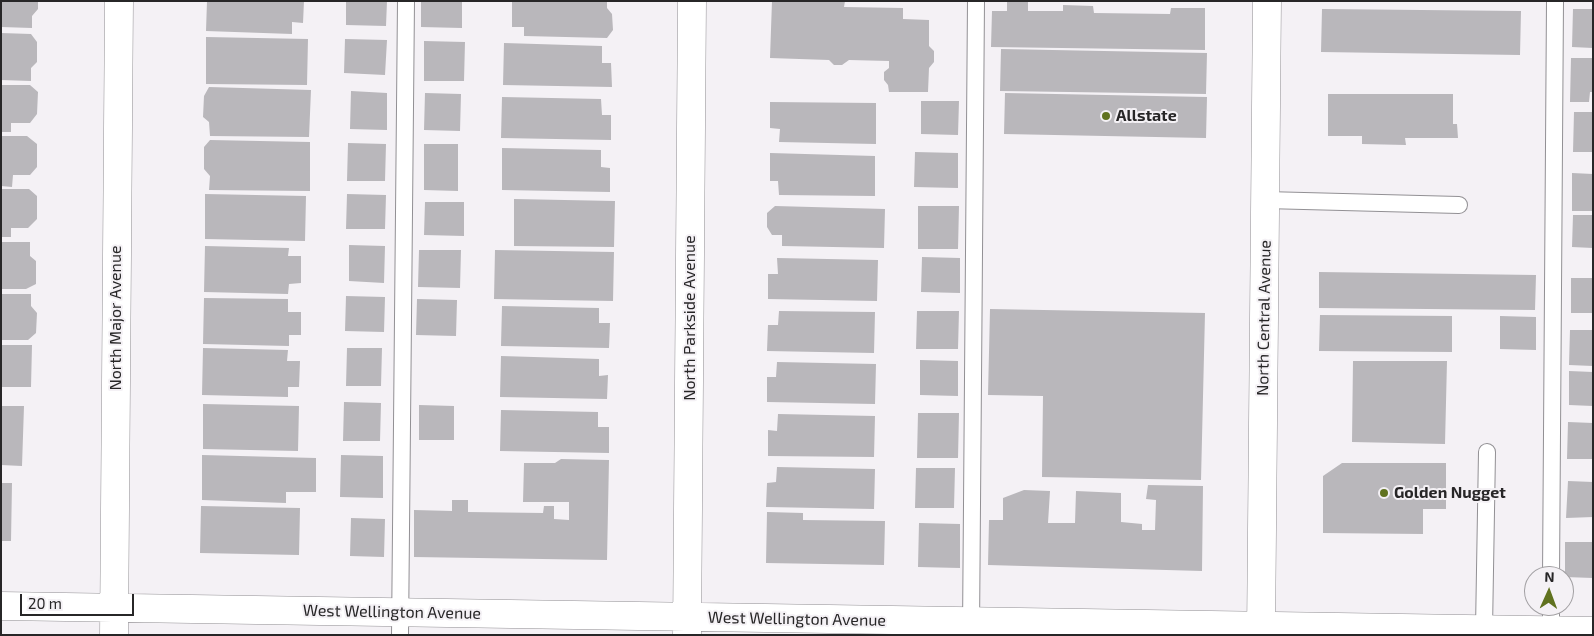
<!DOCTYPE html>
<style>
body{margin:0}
#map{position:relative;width:1594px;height:636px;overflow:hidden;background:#f4f1f5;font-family:"Exo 2",sans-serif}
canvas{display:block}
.frame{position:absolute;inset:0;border:2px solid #272627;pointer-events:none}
.north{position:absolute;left:1524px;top:566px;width:50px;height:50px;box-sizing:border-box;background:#f4f1f5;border:1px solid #a2a0a3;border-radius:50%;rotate:2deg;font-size:14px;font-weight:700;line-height:20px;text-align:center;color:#272627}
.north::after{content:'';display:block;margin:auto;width:18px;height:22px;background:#60721f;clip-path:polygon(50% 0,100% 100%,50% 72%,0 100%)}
.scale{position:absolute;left:20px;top:594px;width:114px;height:22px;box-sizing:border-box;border:2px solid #272627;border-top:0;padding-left:6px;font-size:15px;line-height:18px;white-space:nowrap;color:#272627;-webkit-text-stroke:4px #f4f1f5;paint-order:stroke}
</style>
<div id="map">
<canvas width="1594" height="636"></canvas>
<div class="frame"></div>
<div class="north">N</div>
<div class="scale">20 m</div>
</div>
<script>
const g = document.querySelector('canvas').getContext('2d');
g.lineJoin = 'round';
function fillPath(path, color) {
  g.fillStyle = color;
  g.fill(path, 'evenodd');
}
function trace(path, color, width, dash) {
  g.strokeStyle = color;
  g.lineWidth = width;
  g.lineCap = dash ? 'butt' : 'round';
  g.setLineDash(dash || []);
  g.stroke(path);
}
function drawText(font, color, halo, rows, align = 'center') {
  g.font = font + ' "Exo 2",sans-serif';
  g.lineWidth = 4;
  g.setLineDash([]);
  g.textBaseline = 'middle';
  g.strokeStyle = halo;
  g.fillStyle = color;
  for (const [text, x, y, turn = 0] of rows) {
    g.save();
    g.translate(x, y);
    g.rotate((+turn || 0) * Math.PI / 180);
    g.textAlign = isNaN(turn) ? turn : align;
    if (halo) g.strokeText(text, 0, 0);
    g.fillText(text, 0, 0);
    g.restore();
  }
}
const building = new Path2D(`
 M1,1H38V9L32,16V28L1,27Z
 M207,1H304L303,23L292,22V34L206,31Z
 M346,1H387L386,26L346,25Z
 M421,1H462V28L421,27Z
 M512,1H607V8L612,14L613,30L607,38L524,36V27H512Z
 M772,1H845L844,7L903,8V19L929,20V46L934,51V62L929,68L928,92H889L888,85L884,80V72L889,68V61L849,60L842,65H834L829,60L770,58Z
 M1007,1H1028V11H1063V5L1093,6L1094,13L1170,14L1171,8H1205V50L991,47L992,11H1007Z
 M1322,9L1521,11L1520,55L1321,52Z
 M1573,9H1593V48L1572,47Z
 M1,33L31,34L37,42V62L31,68V81L1,80Z
 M206,37L308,39L307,85L206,84Z
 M345,39L387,40L385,75L344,73Z
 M424,41L465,42L464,81H424Z
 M504,43L602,46V63H611L612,87L503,85Z
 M1001,49L1207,53L1206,94L1000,91Z
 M1571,58H1593V92H1590L1589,102H1570Z
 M1,85H30L38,92L37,114L30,123H11V132H1Z
 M209,87L311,90L309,137L210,136L209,122L203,117L204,96Z
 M351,91L387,93V130L350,129Z
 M425,93L461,94L460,131L424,130Z
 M1005,93L1207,97L1206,138L1004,134Z
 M1328,94H1453V124H1457L1458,138H1405L1406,145L1362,144V136H1328Z
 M502,97L601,99L602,115H611V140L501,138Z
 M921,101H959L958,135L921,134Z
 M770,102L876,103V144L779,142L780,129L770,128Z
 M1574,112H1593V152H1573Z
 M1,136H27L37,144V167L30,175H13L12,187L1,186Z
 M210,140L310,142V191L209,190L210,176L204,169V147Z
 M348,143L386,144L385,181H347Z
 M424,144H458V191L424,190Z
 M502,148L601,150V167L610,168V192L502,190Z
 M915,152L958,153V188L914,187Z
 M770,153L875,156V196L779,195L778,181H770Z
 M1572,173L1593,174V211H1572Z
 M1,189H29L37,196V219L28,228H11V237H1Z
 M205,194L306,196L305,241L205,239Z
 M347,194L386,195L385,229H346Z
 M514,199L615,201L614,247L514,246Z
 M425,202H464V236L424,235Z
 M775,206L885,209L884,248L782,246V235H772L767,227V213Z
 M918,206H959L958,249H918Z
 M1573,215H1593V248L1572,247Z
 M1,242H30V256L36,261V284L26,289H1Z
 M349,245L385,246L384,283L349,281Z
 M205,246L289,248L288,256H301V283L289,284L288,294L204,292Z
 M419,250H461L460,288L418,287Z
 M495,250L614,252L613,301L494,299Z
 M922,257L960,258V293L921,292Z
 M777,258L878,260L877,301L768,299V274H778Z
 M1319,272L1536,275L1535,310L1319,308Z
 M1571,278H1593V313H1571Z
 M1,294H31V306L37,313L36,333L28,340H1Z
 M346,296L385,297L384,332L345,331Z
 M204,298L288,299V312H301V335H289V346L203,344Z
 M417,299L457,300L456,336L416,335Z
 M502,306L599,308V323H610L609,348L501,346Z
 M990,309L1205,313L1201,480L1042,477L1043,396L988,395Z
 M779,311L875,312L874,353L767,351L768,325H778Z
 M917,311H959L958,349H916Z
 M1320,315L1452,316V352L1319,351Z
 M1500,316L1536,317V350L1500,349Z
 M1570,330H1593V366L1569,365Z
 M1,345H32L31,387H1Z
 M203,348L288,350L287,361H300L299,387H288V397L202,395Z
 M347,348H382L381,386H346Z
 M501,356L599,359V376L608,375L607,399L500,397Z
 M920,360L958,361V396L920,395Z
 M1353,361H1447L1445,444L1352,442Z
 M777,362L876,364L875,404L767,402V377H776Z
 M1569,371L1593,372V406L1569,405Z
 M344,402L381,403L380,441H343Z
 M203,404L299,406L298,451L203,449Z
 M419,405L454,406V440H419Z
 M1,406H24L22,466L1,465Z
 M501,410L598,412V427H609V453L500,451Z
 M918,413H959L958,458H917Z
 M778,414L875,416L874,457L768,456V430L777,431Z
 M1568,422L1593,423V459H1567Z
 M202,455L316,458V492H286V503L202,500Z
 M341,455L383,456V498L340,497Z
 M561,459L609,460L607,560L414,557V510L452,511V500H468V512L543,513L544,506H554V519L569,520V502H523L524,463H555Z
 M1342,463H1446V509H1423V534L1323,533V476Z
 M777,467L875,469L874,509L766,507L767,483L776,482Z
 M916,468H955L954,508H915Z
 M1568,481L1593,482V517L1566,518Z
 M1,483H12L11,541H1Z
 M1148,485L1203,486L1202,571L988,565L989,520H1003V498L1024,490L1050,491L1048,523H1075L1076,491L1121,493V522L1142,524V530H1155L1156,500L1146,499Z
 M201,506L300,508L299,555L200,553Z
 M767,512L803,513V520L885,521L884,565L766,563Z
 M351,518L385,519L384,557L350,556Z
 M919,523L960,524V568L918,567Z
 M1565,542H1593V578L1565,577Z`);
const lane = new Path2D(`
 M1265,200L1459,205
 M1551,576L1555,1
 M971,629L976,1
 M1484,629L1487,452
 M400,635L406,1
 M1551,635V606`);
const street = new Path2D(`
 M1,606L1593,631
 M114,635L119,1
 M687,635L692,1`);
const secondary = new Path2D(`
 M1261,635L1267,1`);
const markers = [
 [1106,116,5,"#60721f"],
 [1384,493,5,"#60721f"]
];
const poiNames = [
 ["Allstate",1116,116],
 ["Golden Nugget",1394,493]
];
const streetNames = [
 ["North Major Avenue",116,318,-90],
 ["North Parkside Avenue",690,318,-90],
 ["North Central Avenue",1264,318,-89],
 ["West Wellington Avenue",392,612,1],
 ["West Wellington Avenue",797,619,1]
];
fillPath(building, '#b9b7bb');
trace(lane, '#929094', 18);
trace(street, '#929094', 29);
trace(secondary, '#929094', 29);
trace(lane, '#fff', 16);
trace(street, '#fff', 28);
trace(secondary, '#fff', 28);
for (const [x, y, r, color] of markers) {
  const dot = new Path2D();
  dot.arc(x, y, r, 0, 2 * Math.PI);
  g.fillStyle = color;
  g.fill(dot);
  trace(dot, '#f4f1f5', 2);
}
drawText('bold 16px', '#272627', '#f4f1f5', poiNames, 'left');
drawText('16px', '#272627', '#f4f1f5', streetNames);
</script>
